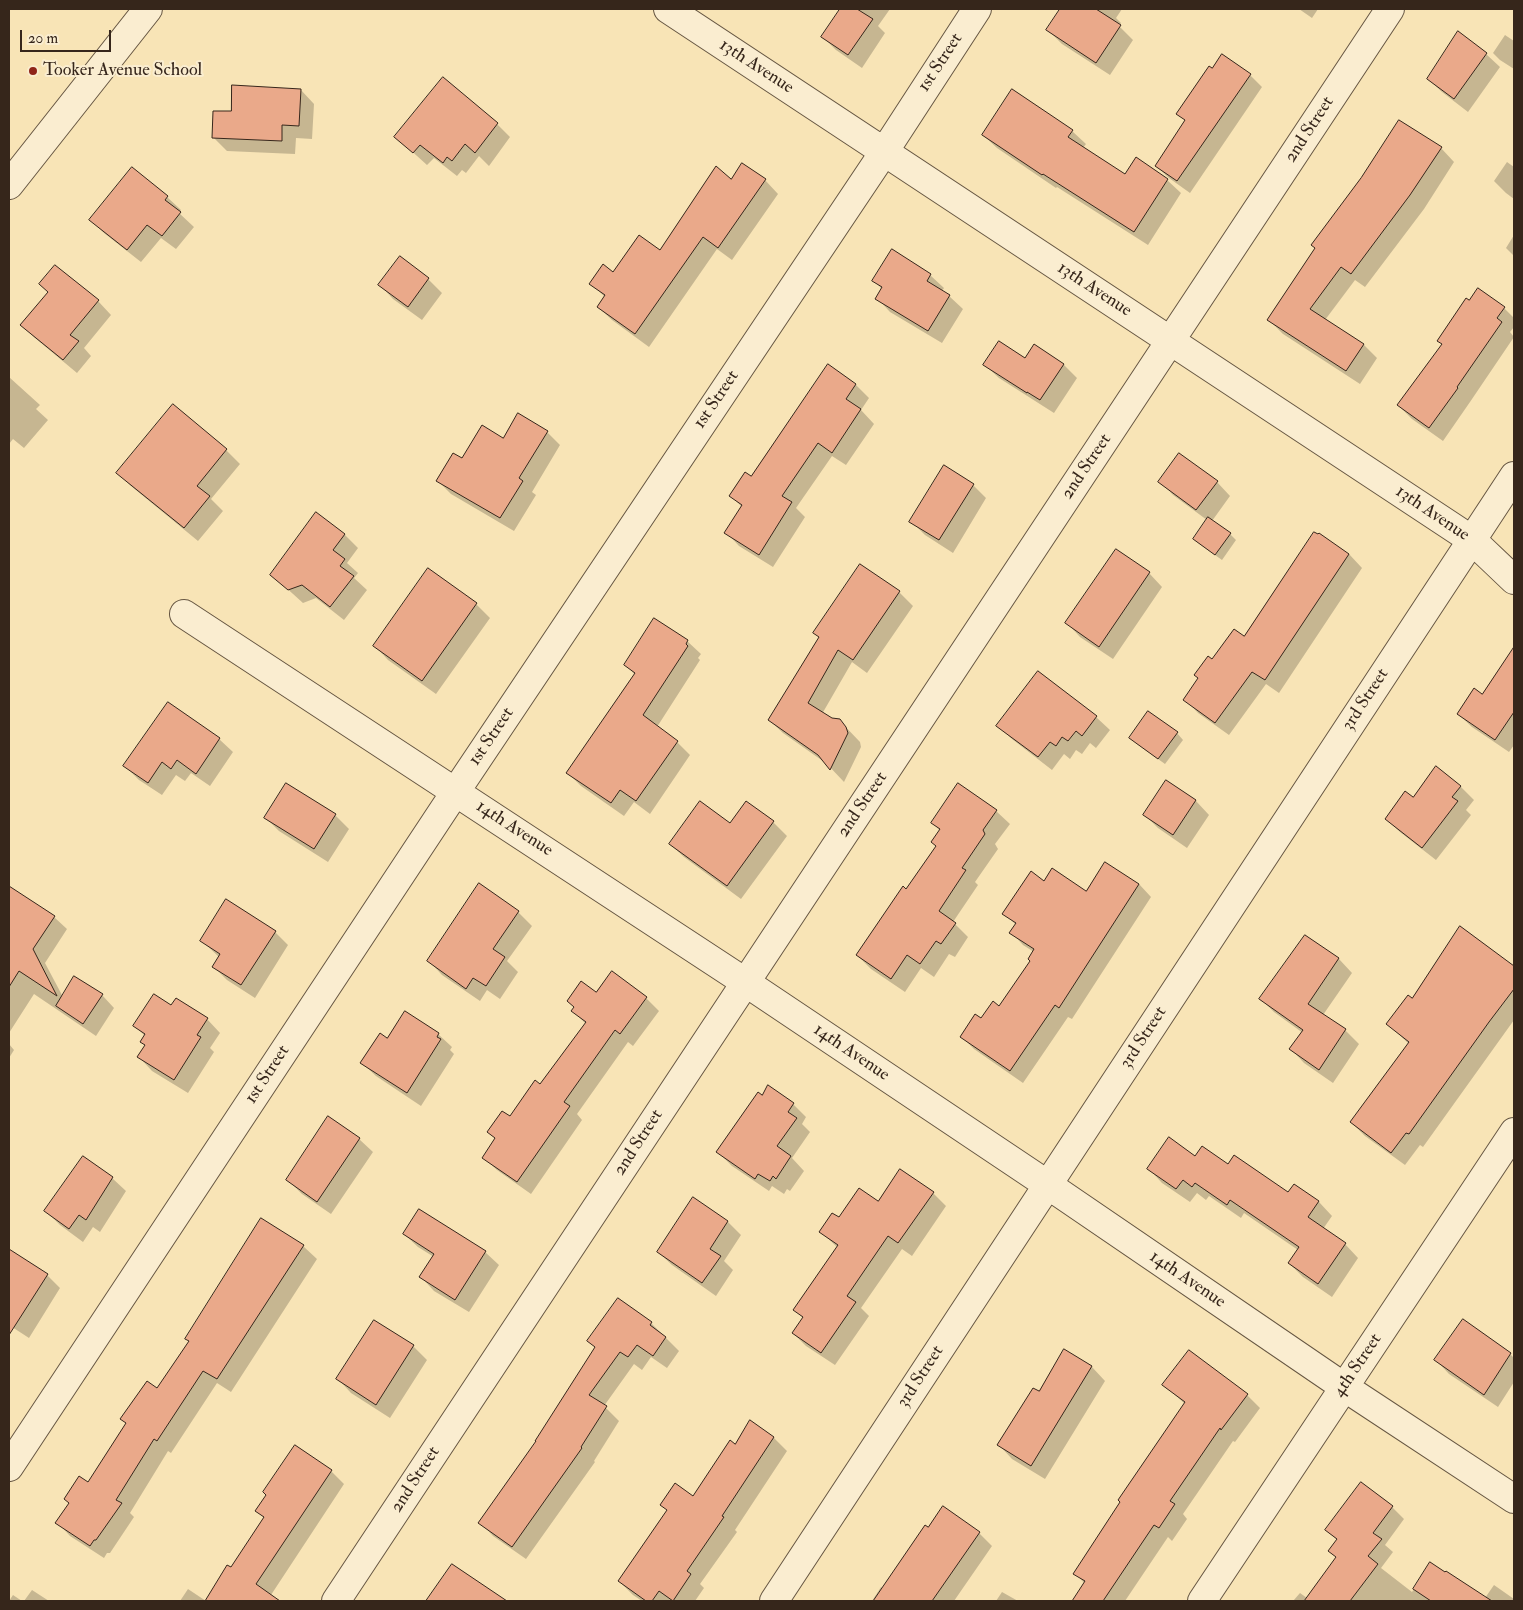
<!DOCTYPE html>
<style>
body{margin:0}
#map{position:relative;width:1523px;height:1610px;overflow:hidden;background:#f8e4b6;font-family:"IM FELL Double Pica",serif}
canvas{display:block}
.frame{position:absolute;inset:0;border:10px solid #36261b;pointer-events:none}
.scale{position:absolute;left:20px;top:30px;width:91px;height:22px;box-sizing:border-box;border:2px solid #36261b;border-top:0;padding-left:6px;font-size:15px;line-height:18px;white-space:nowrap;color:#36261b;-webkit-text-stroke:4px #faedd0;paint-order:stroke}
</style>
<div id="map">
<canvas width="1523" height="1610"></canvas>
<div class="frame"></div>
<div class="scale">20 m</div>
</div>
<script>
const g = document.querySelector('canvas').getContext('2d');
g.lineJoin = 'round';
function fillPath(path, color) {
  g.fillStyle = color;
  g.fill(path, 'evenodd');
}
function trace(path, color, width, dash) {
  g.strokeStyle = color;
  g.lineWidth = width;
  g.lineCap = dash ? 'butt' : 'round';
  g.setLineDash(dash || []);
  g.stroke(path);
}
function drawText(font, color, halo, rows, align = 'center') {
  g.font = font + ' "IM FELL Double Pica",serif';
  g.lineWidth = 4;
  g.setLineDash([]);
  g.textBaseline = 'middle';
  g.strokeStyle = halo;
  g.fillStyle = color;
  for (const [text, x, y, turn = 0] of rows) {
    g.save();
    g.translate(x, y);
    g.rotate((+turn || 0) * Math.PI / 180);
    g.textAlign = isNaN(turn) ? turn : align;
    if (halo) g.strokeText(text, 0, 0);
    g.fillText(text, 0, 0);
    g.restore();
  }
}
const shadow = new Path2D(`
 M841,9H890L878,26L885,33L862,68L836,50L823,37Z
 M1062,9H1122L1116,18L1121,23L1119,26L1133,40L1110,75L1062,44L1048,30Z
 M1299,9H1318L1312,18Z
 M1505,35L1514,41V69L1500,60L1493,53Z
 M1486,54L1500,67L1468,112L1442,92L1428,79Z
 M1212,70L1250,75L1262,87L1190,193L1169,178L1156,166L1186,121L1178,113Z
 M301,90L314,104L312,139L296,138L295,154L227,151L213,137Z
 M497,124L510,137L489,166L479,156L466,173L462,170L457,176L434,158L427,165L396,137Z
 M1072,131L1086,144L1083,148L1126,176L1167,180L1181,193L1148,245L1057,187L1056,188L997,148L983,135Z
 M1441,148L1454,162L1424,209L1365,287L1355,280L1325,320L1364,345L1377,358L1360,384L1283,334L1269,320Z
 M1507,162L1514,167V199L1506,193L1494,181Z
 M732,180H765L778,194L732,260L717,249L649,347L612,320L598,307L605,297L591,284L660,252Z
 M167,197L181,210L179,213L194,227L176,249L161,238L141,262L104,233L91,220Z
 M1514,235V256L1506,248Z
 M893,250L930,275L944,288L942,291L949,296L963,309L942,343L890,312L877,298L882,289L874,281Z
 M400,258L428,279L442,293L422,320L393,299L380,285Z
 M1478,290L1504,308L1514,318V327L1510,332L1514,337L1470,402L1443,441L1412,419L1398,405L1443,344Z
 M98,301L111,315L84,348L91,356L77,373L35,338L22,325Z
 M1034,345L1064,365L1077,378L1054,413L999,378L985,365L1025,359Z
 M9,377L40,405L36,409L48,420L24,448L13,439L9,444Z
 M855,384L869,398L861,410L874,424L846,465L832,456L796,508L805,517L773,567L739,546L726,532L742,507L731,496Z
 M173,406L226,450L240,464L211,499L223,511L198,541L131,486L118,473Z
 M547,432L560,445L532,492L536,495L514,531L451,494L437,480L462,460L503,440Z
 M1160,481L1217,482L1230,496L1212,521L1230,534L1236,540L1222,560L1201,545L1194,539L1207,520L1173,495Z
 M973,485L986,498L953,553L925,535L911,521Z
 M316,514L345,535L358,548L347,563L358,573L354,578L367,590L344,620L316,598L303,603L272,575Z
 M1349,554L1362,568L1279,693L1266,684L1229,735L1198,713L1185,699L1213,660L1245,638Z
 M860,565L899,592L913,606L867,673L852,662L822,714L831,719L839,720L860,742L861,747L844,782L827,764L783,733L769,720L820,638Z
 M428,570L476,604L490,618L436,694L388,660L375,646Z
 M1149,573L1162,587L1113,659L1080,637L1067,623Z
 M687,641L701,654L698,658L700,660L657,727L677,742L690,755L650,814L634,802L624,816L581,786L568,773L635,675L626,665Z
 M1514,650V745L1509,752L1472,727L1458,714L1483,696Z
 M1096,717L1110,730L1096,748L1090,743L1082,754L1076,750L1070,759L1064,754L1052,770L1012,739L998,726Z
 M1177,733L1183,740L1165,764L1137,744L1130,737Z
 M219,739L233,752L210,786L191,773L185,781L176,775L162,795L139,780L125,766Z
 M1166,782L1196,801L1209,815L1187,848L1158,828L1145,815Z
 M286,784L335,815L349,829L328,862L279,831L266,818Z
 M1460,786L1474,800L1466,810L1471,815L1436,860L1400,832L1386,819L1413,799Z
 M996,811L1010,824L995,844L998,849L975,882L978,885L953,922L968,937L955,957L949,954L934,977L921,968L905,992L871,969L857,955L937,847L932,842L940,831L932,822Z
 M773,822L787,836L741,899L684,857L670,844L730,825Z
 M1044,883L1086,892L1139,884L1151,897L1072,1019L1068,1017L1023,1083L974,1049L961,1036L982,1019L1000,1008L1031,961L1034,952L1023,945L1011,932L1016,925L1004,913Z
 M479,885L518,912L532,926L507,961L518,972L500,999L487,990L480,1001L442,975L429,961Z
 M9,887L54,917L67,929L45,963L63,997L102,995L114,1008L96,1036L34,994L9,1033Z
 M1461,927L1514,968V1020L1423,1147L1420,1145L1405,1165L1365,1136L1351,1122L1409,1044L1388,1024L1413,1000Z
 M275,932L288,945L255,998L227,980L214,967L219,957L202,941Z
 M1306,936L1339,959L1352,973L1323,1015L1345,1030L1359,1044L1333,1083L1304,1063L1291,1049L1303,1033L1274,1012L1261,999Z
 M646,998L659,1011L633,1046L628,1042L577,1114L582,1120L531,1194L497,1170L484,1158L496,1139L489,1132L510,1118L540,1086L586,1024L573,1011Z
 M171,1007L207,1019L220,1033L210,1048L214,1052L188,1093L152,1071L139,1057L146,1046L141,1042L145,1036L135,1026Z
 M438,1034L452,1047L450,1050L454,1054L421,1106L376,1076L362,1063L388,1040Z
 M9,1044L14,1050L9,1058Z
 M762,1097L793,1104L806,1117L802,1124L810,1132L792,1158L804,1171L790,1191L787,1189L784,1194L772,1186L769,1191L732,1166L718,1152Z
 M329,1118L359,1139L373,1152L331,1214L302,1194L288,1180Z
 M1195,1158L1228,1166L1289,1194L1294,1185L1319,1202L1332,1216L1323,1229L1345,1244L1358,1258L1332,1297L1303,1277L1289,1263L1298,1250L1244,1213L1241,1218L1209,1196L1206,1200L1197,1193L1190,1202L1162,1183L1149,1169Z
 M112,1178L126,1191L100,1232L93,1227L83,1242L60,1225L46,1211Z
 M933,1193L946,1206L912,1256L902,1249L861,1308L869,1316L835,1365L806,1346L793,1333L803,1318L795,1310L838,1248L820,1231L839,1219Z
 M694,1199L728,1222L741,1235L724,1261L733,1270L716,1296L672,1265L658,1252Z
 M404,1234L485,1252L499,1265L469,1312L434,1291L421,1277L434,1257L418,1247Z
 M303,1246L317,1259L231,1392L217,1383L171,1453L168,1451L130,1513L134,1517L110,1553H107L104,1558L70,1536L57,1522L88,1483L127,1424L122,1419L158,1390L190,1342Z
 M9,1251L47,1275L60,1288L29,1338L9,1325Z
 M375,1322L413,1346L427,1360L390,1418L351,1393L338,1379Z
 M651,1323L679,1351L667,1368L651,1357L642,1370L634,1364L604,1406L619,1421L594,1461L595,1462L526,1559L493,1536L480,1522L538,1441L596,1348L588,1341Z
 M1065,1351L1092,1367L1105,1381L1045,1479L1012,1459L999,1445L1039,1393Z
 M1510,1354L1514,1358V1382L1498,1407L1449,1374L1436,1360Z
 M1164,1385L1247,1395L1260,1408L1235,1442L1233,1441L1183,1514L1187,1519L1172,1541L1168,1537L1125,1601H1074L1085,1584L1075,1573L1185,1404Z
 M751,1422L774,1438L787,1451L735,1530L737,1532L700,1584L704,1588L695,1601H642L633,1595L619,1581L693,1497L735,1445Z
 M331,1471L344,1484L269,1598L272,1601H180L188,1589L206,1601L227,1567L231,1569L265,1519L257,1511L268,1495Z
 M1392,1507L1404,1519L1385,1545L1393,1552L1381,1568L1412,1592L1431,1564L1485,1598L1494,1585L1514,1599V1601H1293L1300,1593L1307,1598L1337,1558L1329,1551L1337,1540L1326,1530Z
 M929,1529L979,1533L992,1546L954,1601H872L881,1587L883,1589Z
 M452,1566L486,1589L499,1601H428Z
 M32,1590L49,1601H24Z
 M1002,1592L1018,1601H996Z
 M13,1595L22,1601H9Z`);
const building = new Path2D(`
 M840,9H857L873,19L848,55L821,37Z
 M1060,9H1096L1121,25L1096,63L1046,30Z
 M1458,31L1487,53L1454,99L1427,79Z
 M1222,54L1251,74L1177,181L1155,166L1185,120L1176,114L1209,66L1212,68Z
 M443,77L498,123L475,153L465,144L452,161L447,157L443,163L420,145L413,153L394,137Z
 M232,85L301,89L299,126L282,125V141L212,138L213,111H231Z
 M1012,89L1073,130L1068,137L1125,174L1136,157L1168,179L1134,232L1043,174L1042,175L982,135Z
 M1399,120L1442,147L1410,195L1351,274L1341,267L1310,309L1364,344L1346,371L1267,320L1315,248L1311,245L1361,178Z
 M742,163L766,179L718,248L703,237L635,334L597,307L605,295L589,284L603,264L613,272L639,235L660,250L716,166L731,179Z
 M132,167L168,196L165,200L181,212L162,236L147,225L127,250L89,220Z
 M892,249L931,274L927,281L950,295L928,331L875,299L882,287L872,281Z
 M400,256L429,278L408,307L378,285Z
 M55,265L99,300L70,335L79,341L63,360L20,325L48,292L39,284Z
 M1478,288L1505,307L1497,318L1502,322L1457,387L1458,388L1429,428L1397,405L1442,344L1437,341L1466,298L1469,300Z
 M999,341L1025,358L1034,344L1064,364L1040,400L1027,392V393L983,365Z
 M828,364L856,384L846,399L861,409L832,453L818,443L782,496L792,502L759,555L724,533L742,505L729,496L745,472L751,476Z
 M173,404L227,449L197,486L210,496L184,528L116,473Z
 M518,413L548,431L519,478L523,481L500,518L436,481L453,453L462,458L482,425L503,438Z
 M1179,453L1218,481L1196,510L1158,482Z
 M944,465L974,484L939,540L909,522Z
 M316,512L345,534L333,550L345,559L340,566L354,576L330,607L302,585L288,590L270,575Z
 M1208,517L1231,533L1215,555L1193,539Z
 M1314,532L1318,534L1319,533L1349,554L1265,680L1252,672L1215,723L1183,700L1198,678L1194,675L1208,656L1212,659L1234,629L1244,636Z
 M1116,549L1150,572L1099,647L1065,623Z
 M860,564L900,591L853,660L838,650L808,703L832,718L840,719L846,727L848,733L830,770L818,755L768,720L819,637L813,633Z
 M428,568L477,603L422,681L373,646Z
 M654,618L688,640L686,644L688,646L643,715L678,741L636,801L620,790L611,803L566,773L635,673L624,665Z
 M1514,647V712L1495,740L1457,714L1474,688L1482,694Z
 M1038,671L1097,716L1082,736L1076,731L1068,741L1062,737L1056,746L1050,742L1038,757L996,726Z
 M168,702L220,738L196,774L177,760L171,769L162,762L148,783L123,766Z
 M1148,711L1178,732L1158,759L1129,738Z
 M1436,766L1461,786L1452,797L1458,801L1422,848L1385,819L1405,791L1413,797Z
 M1166,780L1196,800L1173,835L1143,815Z
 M286,783L336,814L314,849L264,818Z
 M958,783L997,810L983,830L985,834L962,868L966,870L939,911L956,923L941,944L936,941L920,964L907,955L891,979L856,955L903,886L906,889L936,846L931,842L940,829L931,823Z
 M700,801L730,823L746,801L774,821L727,886L669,844Z
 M1105,862L1139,884L1059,1008L1055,1005L1010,1071L960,1037L975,1014L981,1018L993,1001L999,1006L1030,961L1028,959L1034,949L1009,933L1016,923L1002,914L1031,871L1044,881L1052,868L1086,891Z
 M479,883L519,911L493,949L505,957L486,986L473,978L466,989L427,961Z
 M9,886L55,916L33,949L57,996L19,971L9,987Z
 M226,899L276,931L241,985L212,967L220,954L200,941Z
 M1460,926L1514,966V989L1489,1022L1409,1134L1406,1133L1391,1153L1350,1122L1409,1042L1386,1024L1408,995L1412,998Z
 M1305,935L1339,958L1308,1004L1346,1029L1319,1070L1289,1049L1303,1030L1259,999Z
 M612,971L647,997L620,1034L615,1030L564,1102L570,1106L517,1182L482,1158L495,1138L487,1132L502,1111L510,1116L535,1080L540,1084L586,1022L571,1011L574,1007L567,1001L581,981L596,992Z
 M74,976L103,994L83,1024L56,1006Z
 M154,994L171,1005L176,998L208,1018L197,1035L201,1037L174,1080L137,1057L145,1045L140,1042L145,1034L133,1026Z
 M405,1011L439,1033L437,1037L441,1039L407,1093L360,1063L380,1033L387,1038Z
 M768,1085L794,1103L788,1112L797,1118L777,1146L791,1156L776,1179L773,1176L770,1181L758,1174L755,1179L716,1152L758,1092L762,1095Z
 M328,1116L360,1138L317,1202L286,1180Z
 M1169,1137L1195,1156L1202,1146L1228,1164L1234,1155L1288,1192L1294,1184L1319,1201L1308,1217L1346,1243L1318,1284L1288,1263L1299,1247L1230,1200L1227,1205L1195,1183L1192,1187L1183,1180L1176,1189L1147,1169Z
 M83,1156L113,1177L86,1220L79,1215L69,1229L44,1211Z
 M900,1169L934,1192L898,1243L888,1236L847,1296L856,1302L821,1353L792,1333L803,1317L793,1310L838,1245L819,1232L832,1213L839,1217L859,1188L878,1201Z
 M693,1197L728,1221L710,1249L721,1256L702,1283L657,1252Z
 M419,1209L486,1251L455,1300L419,1277L434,1254L403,1234Z
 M261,1218L304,1245L217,1379L203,1371L157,1441L154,1439L116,1500L122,1503L96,1540H94L90,1546L55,1523L69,1503L64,1499L79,1476L88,1482L126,1423L120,1419L147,1381L157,1388L189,1341L185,1339Z
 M9,1249L48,1274L9,1335Z
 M618,1298L652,1322L650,1325L666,1337L653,1356L637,1345L628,1357L620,1352L589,1395L607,1406L581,1447L582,1448L512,1547L478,1523L536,1441H535L595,1347L587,1341Z
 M1463,1319L1511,1353L1484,1395L1434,1360Z
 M374,1320L414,1345L376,1405L336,1379Z
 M1064,1349L1092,1366L1031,1466L997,1445L1033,1388L1039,1391Z
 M1189,1350L1248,1394L1221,1430L1220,1428L1170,1501L1175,1504L1159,1528L1154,1525L1103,1601H1072L1085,1581L1073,1574L1120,1502L1118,1500L1185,1402L1162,1385Z
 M750,1420L774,1437L722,1516L724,1517L687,1571L691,1574L673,1601L659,1591L652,1601H646L618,1581L667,1510L660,1505L675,1483L693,1496L730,1440L735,1444Z
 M295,1445L332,1470L256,1584L280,1601H205L227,1565L231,1567L264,1517L255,1511L266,1495L263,1492Z
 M1361,1482L1393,1506L1373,1533L1382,1539L1368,1556L1378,1564L1350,1601H1304L1336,1557L1328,1551L1337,1539L1325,1530Z
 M943,1506L980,1532L932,1601H873L925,1525L928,1527Z
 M1430,1562L1445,1572L1446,1571L1492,1601H1431L1413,1589Z
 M452,1564L507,1601H426Z`);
const minor = new Path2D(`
 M668,9L1472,540L1514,580
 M9,185L148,9
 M184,614L745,982L1048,1185L1344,1387L1514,1499
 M9,1467L456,791L884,152L977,9
 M336,1601L1390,9
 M774,1601L1514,476
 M1202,1601L1514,1132`);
const markers = [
 [33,71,5,"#8f2418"]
];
const streetNames = [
 ["1st Street",941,63,-57],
 ["13th Avenue",756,67,33],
 ["2nd Street",1310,130,-57],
 ["13th Avenue",1094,290,33],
 ["1st Street",717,400,-56],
 ["2nd Street",1087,467,-56],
 ["13th Avenue",1432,514,34],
 ["3rd Street",1366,700,-57],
 ["1st Street",492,737,-56],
 ["2nd Street",863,805,-56],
 ["14th Avenue",514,829,33],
 ["3rd Street",1144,1038,-57],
 ["14th Avenue",851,1053,34],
 ["1st Street",268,1075,-57],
 ["2nd Street",639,1143,-57],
 ["14th Avenue",1187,1280,34],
 ["4th Street",1358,1366,-56],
 ["3rd Street",921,1377,-57],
 ["2nd Street",416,1480,-57]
];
const poiNames = [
 ["Tooker Avenue School",43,71]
];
fillPath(shadow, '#0003');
fillPath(building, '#eaa98a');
trace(building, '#36261b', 1);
trace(minor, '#665642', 30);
trace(minor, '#faedd0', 28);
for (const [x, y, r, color] of markers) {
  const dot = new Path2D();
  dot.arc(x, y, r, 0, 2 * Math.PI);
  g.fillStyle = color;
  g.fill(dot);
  trace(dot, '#faedd0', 2);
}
drawText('18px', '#36261b', '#faedd0', streetNames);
drawText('18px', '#36261b', '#faedd0', poiNames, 'left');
</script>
